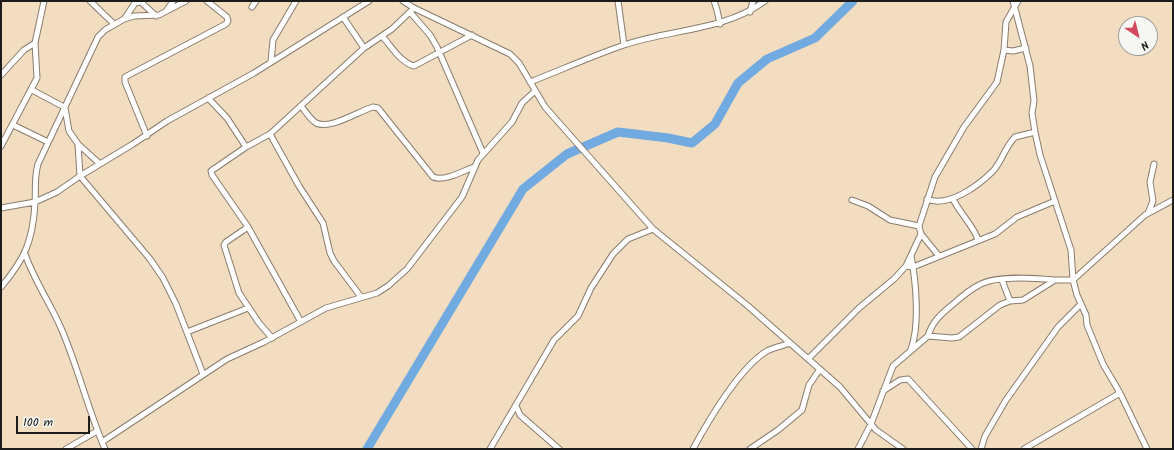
<!DOCTYPE html>
<style>
body{margin:0}
#map{position:relative;width:1174px;height:450px;overflow:hidden;background:#f3ddc0;font-family:Kalam,sans-serif}
canvas{display:block}
.frame{position:absolute;inset:0;border:2px solid #1c1c1c;pointer-events:none}
.north{position:absolute;left:1118px;top:16px;width:40px;height:40px;box-sizing:border-box;background:#f6f6f2;border:1px solid #9f9f9c;border-radius:50%;rotate:145deg;font-size:11px;font-weight:700;line-height:16px;text-align:center;color:#1c1c1c}
.north::after{content:'';display:block;margin:auto;width:14px;height:18px;background:#d1495b;clip-path:polygon(50% 0,100% 100%,50% 72%,0 100%)}
.scale{position:absolute;left:16px;top:416px;width:74px;height:18px;box-sizing:border-box;border:2px solid #1c1c1c;border-top:0;padding-left:5px;font-size:12px;line-height:14px;white-space:nowrap;color:#1c1c1c;-webkit-text-stroke:3px #f6f6f2;paint-order:stroke}
</style>
<div id="map">
<canvas width="1174" height="450"></canvas>
<div class="frame"></div>
<div class="north">N</div>
<div class="scale">100 m</div>
</div>
<script>
const g = document.querySelector('canvas').getContext('2d');
g.lineJoin = 'round';
function trace(path, color, width, dash) {
  g.strokeStyle = color;
  g.lineWidth = width;
  g.lineCap = dash ? 'butt' : 'round';
  g.setLineDash(dash || []);
  g.stroke(path);
}
const river = new Path2D(`
 M367,449L523,189L567,154L618,132L668,138L692,143L715,124L738,83L767,59L815,38L853,1`);
const minor = new Path2D(`
 M90,1L114,24
 M403,1L414,8L510,54L519,63L545,107L653,229L748,306L840,387L876,430L903,449
 M618,1L624,45
 M714,1L717,10L720,24
 M1013,1L1030,66L1034,101L1032,113L1035,132L1040,155L1071,250L1073,280L1077,295L1086,315L1087,325L1103,364L1120,393L1147,449
 M252,7L256,1
 M167,10L173,1
 M410,12L430,35L437,47L483,153
 M750,12L753,1
 M343,17L364,48
 M125,18L135,3L141,2L156,16
 M382,36C391,46 400,62 414,66L472,35
 M1004,50L1013,51L1026,48
 M271,61L273,40L296,1
 M1,75L24,50L35,43
 M530,82C561,70 592,56 624,45C671,29 724,31 765,1
 M32,90L64,107
 M208,98L227,118L246,147
 M301,106C306,112 310,119 316,123C330,130 359,111 373,107L378,108L433,177C444,182 463,171 474,167
 M65,108L69,131L78,144L80,176L150,259L163,278L176,304L203,374
 M13,125L48,142
 M270,134L299,186L323,223L330,253L334,261L361,297
 M147,136L125,82V77L226,24L228,21L227,17L207,1
 M78,144L100,164
 M1,146L37,78L35,43L44,1
 M927,199C948,208 978,186 993,171C1002,161 1005,147 1015,137L1035,132
 M953,199C959,212 975,228 978,240
 M852,200L868,206L890,220L919,226
 M1,208L35,202L57,192L80,176L133,144L167,121L254,73L369,1
 M1148,213L1153,201L1150,182L1154,164
 M248,227L226,242L224,245L239,293L259,323L272,338
 M921,234L939,256
 M25,254C34,280 50,303 61,328C78,367 88,410 105,449
 M911,256C916,281 920,326 911,349
 M906,266L913,267L995,234L1017,217L1055,201
 M1002,280L1010,301
 M1,287C25,259 33,240 35,203C36,189 34,178 38,164L98,37L105,30L124,19L134,16L159,15L186,1
 M301,322L248,227L212,175L211,171L246,147L270,134L364,48L392,29L414,8
 M187,332L248,308
 M928,336C932,322 941,314 952,305C960,298 969,290 979,285C997,275 1034,278 1055,280
 M808,359L859,308L894,279L906,266L921,234L919,226L935,177L964,127L997,82L1004,50L1006,22L1018,1
 M883,391L900,380L908,379L972,449
 M516,406L520,415L559,449
 M102,442L227,359L264,342L326,308L377,293L388,286L407,269L462,197L478,160L512,122L522,103L535,91
 M66,449L97,431
 M490,449L554,340L578,316L591,288L613,254L628,239L653,229
 M693,449C708,421 740,367 767,351C774,347 783,346 790,343
 M750,449L778,430L802,410L809,385L820,369
 M858,449L871,424L893,366L928,336L952,338L959,337L1000,305L1010,301L1023,300L1055,280H1073L1145,215L1173,200
 M981,449L985,436L1006,400L1058,327L1081,304
 M1024,449L1120,393`);
trace(river, '#70aae0', 9);
trace(minor, '#887c6e', 7);
trace(minor, '#fff', 5);
</script>
